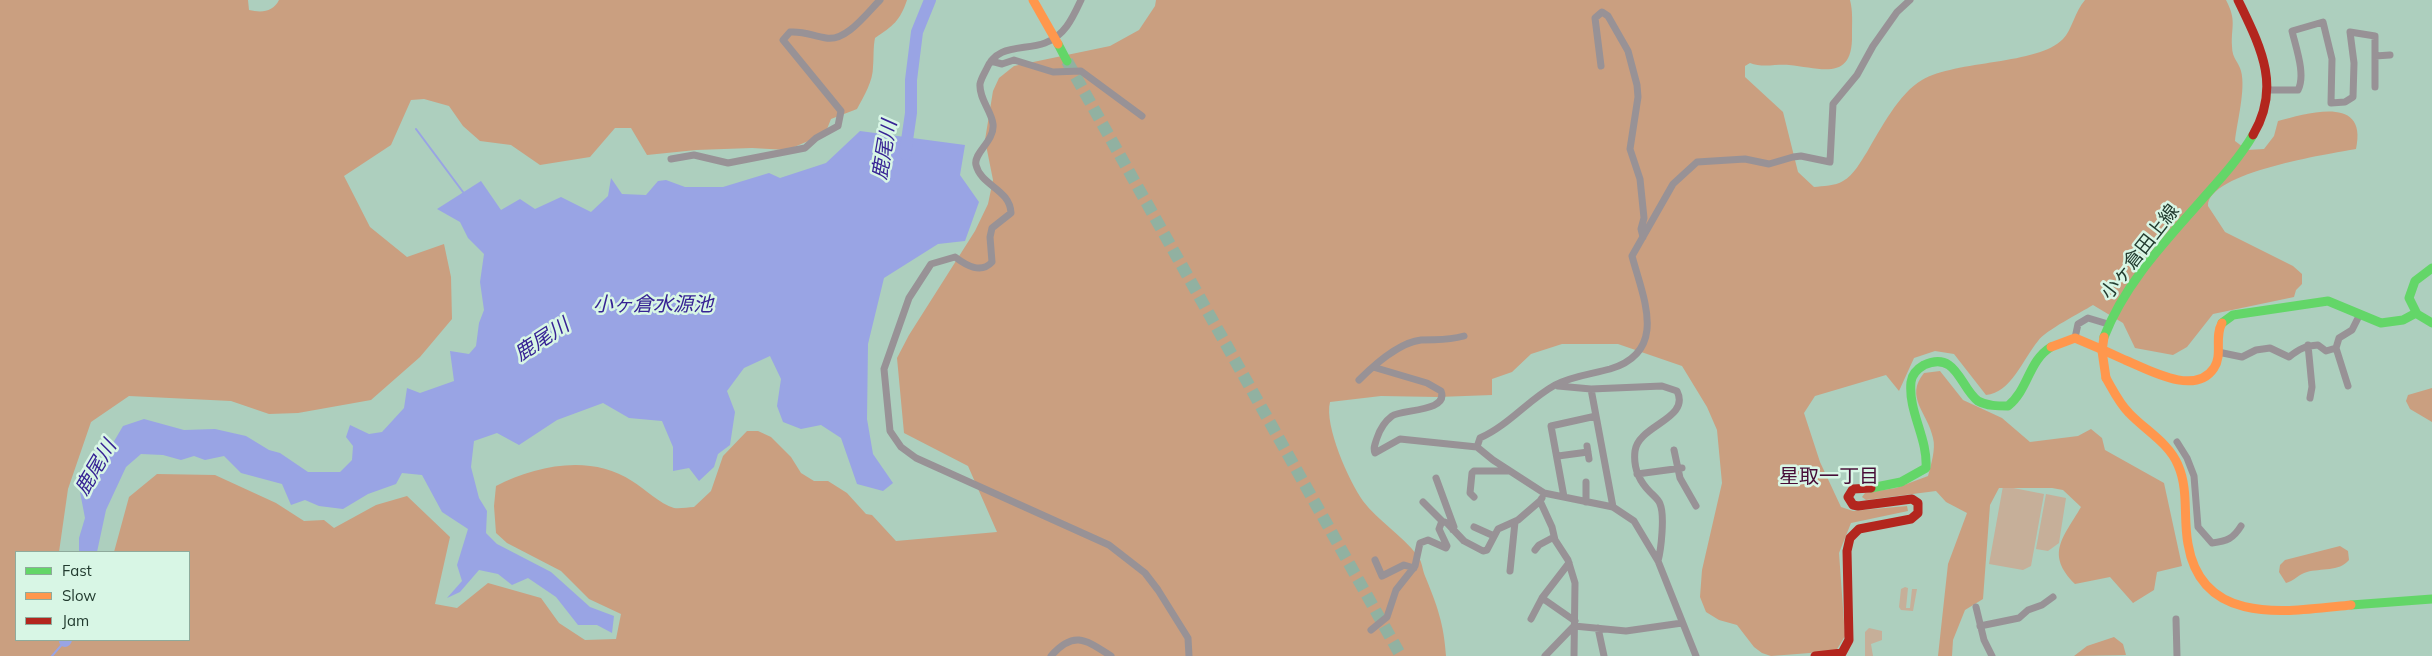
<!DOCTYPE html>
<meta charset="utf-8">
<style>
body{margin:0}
#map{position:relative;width:2432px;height:656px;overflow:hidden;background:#adcfbe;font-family:Mulish,sans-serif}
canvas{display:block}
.legend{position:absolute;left:15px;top:551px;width:175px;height:90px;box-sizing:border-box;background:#d8f6e5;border:1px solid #8fab9c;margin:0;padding:6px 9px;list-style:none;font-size:15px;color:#223b2f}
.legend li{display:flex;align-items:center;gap:10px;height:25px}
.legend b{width:25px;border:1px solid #8fab9c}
</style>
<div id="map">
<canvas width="2432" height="656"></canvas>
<ul class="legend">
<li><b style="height:6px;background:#63d668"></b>Fast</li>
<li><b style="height:6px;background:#ff974d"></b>Slow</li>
<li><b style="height:6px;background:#b3261e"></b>Jam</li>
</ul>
</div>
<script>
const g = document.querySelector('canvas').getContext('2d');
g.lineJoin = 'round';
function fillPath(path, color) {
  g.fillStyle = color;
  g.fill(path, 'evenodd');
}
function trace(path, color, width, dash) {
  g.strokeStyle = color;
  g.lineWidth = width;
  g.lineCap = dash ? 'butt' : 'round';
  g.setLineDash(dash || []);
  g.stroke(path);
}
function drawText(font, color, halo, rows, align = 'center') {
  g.font = font + ' Mulish,"Noto Sans JP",sans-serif';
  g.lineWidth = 5;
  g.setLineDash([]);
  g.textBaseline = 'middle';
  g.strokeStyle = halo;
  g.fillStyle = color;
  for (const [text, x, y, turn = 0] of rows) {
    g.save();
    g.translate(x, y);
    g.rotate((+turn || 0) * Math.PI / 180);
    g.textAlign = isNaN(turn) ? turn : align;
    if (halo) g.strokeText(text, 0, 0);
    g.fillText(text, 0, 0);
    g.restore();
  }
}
const green = new Path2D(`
 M2003,486L2044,494L2031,566L2023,570L1989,564Z
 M2046,494L2066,498L2059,543L2048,551L2036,549Z
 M1905,587L1908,588L1906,608H1910L1912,589H1917L1913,611L1901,610L1899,607L1901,589Z
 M1869,628L1882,631V640L1871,644L1873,656H1865V632Z`);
const forest = new Path2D(`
 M0,0H248L249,10C262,13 273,12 279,0H907C900,21 893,26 875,38C873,48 874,56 873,67C873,81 864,96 857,109L831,119L825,134L787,150L752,148L696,150L647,155L631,128H615L590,157L540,165L511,145L480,141L463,126L449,106L424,99L411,100L391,145L344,176L370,227L407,257L444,244L451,277L452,319L420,357L371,400L298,413L269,414L231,401L129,396L91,422L68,489L59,552H16V640H189V552H114L129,497L157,474L215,475L276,503L304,521L324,520L334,528L376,505L407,496L450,537L435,604L457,608L488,583L541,598L559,623L585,640L616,639L621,614L589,599L561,571L507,543L496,533L494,506L496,486C537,465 591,454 632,481C645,489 660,504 674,508C680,509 688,507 694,507L711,491L723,456L747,431H758L771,437L791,457L801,473L814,481H828L847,493L866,514L872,515L896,541L997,532L968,466L904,433L897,358L909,335L975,231L988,204L993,180L985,140L993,91L999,78L1014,66L1110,46L1139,30L1155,6L1156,0H1850C1853,11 1852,23 1852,35C1853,82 1821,68 1789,65C1776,64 1762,68 1750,63L1745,66V77L1783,112L1798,172L1814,187C1823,186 1835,186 1843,181C1854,175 1861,161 1867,152C1880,130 1899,93 1922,80C1956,60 2038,65 2063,39C2072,30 2075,11 2085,0H2226C2237,21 2231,26 2232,46C2232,59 2239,62 2241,71C2246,89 2237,122 2235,141L2247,150L2264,149L2274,136L2278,121C2309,113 2368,95 2356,149C2329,154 2208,172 2208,206L2225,232L2293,266L2302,274V284L2296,290L2294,297L2213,314L2187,347L2173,355L2135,348L2123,323L2093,305C2080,313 2046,330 2038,341C2023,359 2011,393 1986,395L1954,354L1935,351L1914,358L1899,391L1886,375L1815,396L1804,413L1820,462L1841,507L1853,511L1907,506L1908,511L1851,523L1839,553L1845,636L1836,651L1771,656L1762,653L1754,647L1737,625L1719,620L1706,612L1700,597L1702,570L1722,483L1717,430L1707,407L1682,366L1618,344H1562L1531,354L1512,372L1492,379V395L1438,397L1381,396L1330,402C1324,426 1349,481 1363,501C1378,521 1402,535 1417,555C1422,560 1422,569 1425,576C1437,605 1444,624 1446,656H0Z
 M1940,371L1963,400L2002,418L2030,442L2078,436L2091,429L2102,438L2105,450L2164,483L2182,566L2157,572L2154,590L2133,603L2110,577L2075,584C2045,554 2063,538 2081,507L2063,490L2052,488H1999L1990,505L1983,599L1965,610L1953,640L1952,656H1938L1948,564L1967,513L1946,502L1936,491L1866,500L1862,497L1865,493L1896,488L1928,476C1931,465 1936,449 1933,438C1928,413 1904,397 1924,373Z
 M2432,388V422L2410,409L2406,401L2408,395Z
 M2340,546L2348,551L2349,560C2339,572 2321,568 2307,572C2299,574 2294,581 2286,583L2279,572L2280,565L2285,560Z
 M2114,637L2123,644L2126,655L2074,656L2087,646Z`);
const water = new Path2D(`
 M860,131L965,145L960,175L979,202L965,241L938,244L884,278L868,344L867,419L873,454L893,483L883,491L857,484L841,438L821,425L801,429L783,422L777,406L781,379L770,356L744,368L727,391L735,412L730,445L718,454L714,467L699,481L689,468L673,471V447L662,421L629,418L603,403L557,420L519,445L497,433L474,441L471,467L479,498L487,511L486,533L497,544L551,572L590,607L614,616L612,633L597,625H578L556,597L528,578L512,585L498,574L479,570L460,592L447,598L462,581L457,565L468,529L442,512L422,475L402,473L396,484L368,494L343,509L319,506L305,500L291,505L282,484L241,473L224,456L205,460L194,456L181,460L163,455L141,454L126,467L106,510L97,552H79V538L85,518L80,492L96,472L123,426L144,419L184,430L215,429L246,436L269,450L280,453L308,472H340L352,460L353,446L346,437L350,425L369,434L382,432L404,408L407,388L420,393L454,381L450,351L469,354L476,346L479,323L484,310L480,282L484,254L468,238L460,222L437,209L481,181L501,210L520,199L535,209L561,197L591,212L608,196L611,178L622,194L646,195L658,181L666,180L685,187H723L769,173L780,178L826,163Z`);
const stream = new Path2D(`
 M416,129L463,192
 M52,656L65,641`);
const river = new Path2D(`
 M905,154L911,113V80L917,32L930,0
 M65,641L66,640`);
const highwayTunnel = new Path2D(`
 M1067,61L1401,656`);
const street = new Path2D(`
 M1081,0C1073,17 1065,36 1045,43C1023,51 997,43 986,70C984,74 981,79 980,84C979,99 991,110 993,124C995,141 973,153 976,165C981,186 1010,189 1011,213L992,228L990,237L992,262C981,274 967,266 955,257L931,264L909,298L884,369L890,431L901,447L916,458L1109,545L1145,573L1158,590L1188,638L1189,656
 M2375,56L2390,55
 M991,61L1002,64L1014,60L1053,72L1081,71L1142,116
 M1601,66L1595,18L1602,12L1608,16L1628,51L1637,85L1638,97L1630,149L1640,179L1644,218L1641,229L1643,237
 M2268,90H2298C2306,75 2296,48 2292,31L2323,22L2332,59L2331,103L2345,102L2353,97L2354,63L2350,32L2375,36V87
 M671,159L694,155L728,163L805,148L816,138L838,126L841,111L783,40L790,32C804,31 813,36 826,38C846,42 867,13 880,0
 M2075,338L2078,324L2088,318L2108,324
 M2308,345L2312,387L2310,398
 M2218,352L2242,357L2256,350L2270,348L2289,357C2299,349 2305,346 2318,345L2326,351L2336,348
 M1373,367L1427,383L1441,391C1449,412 1402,409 1392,416C1384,422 1380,429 1377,438C1375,444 1373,448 1375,453L1400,439L1477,447
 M1359,380C1373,366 1400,342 1421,340C1438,339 1446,341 1464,336
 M1558,386L1591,389L1662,386L1677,391C1691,419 1638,425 1635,451C1633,468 1639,481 1650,492C1654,496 1659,500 1660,504C1665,515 1661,550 1658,561
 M2348,386L2336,348L2339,338L2352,330L2360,314
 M1591,389L1613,507
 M2177,442L2187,458L2194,476L2198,527L2212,543C2227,541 2233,539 2241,526
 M1587,446L1589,459
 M1674,450L1680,478L1696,506
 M1558,456L1588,452
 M1637,474L1682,468
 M1436,478L1454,527L1453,530
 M1586,482V502
 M1474,497L1470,493L1472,473L1474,471H1510
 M1564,497L1551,426L1596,416
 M1542,498L1540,501L1552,527L1555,540L1568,560L1575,583L1574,656
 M1423,502L1442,521
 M1474,527L1494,536
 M1535,550L1539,545L1554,537
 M1375,560L1382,576L1404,565L1414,568
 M1510,571L1515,522
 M1542,598L1575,621
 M1976,607L1984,640L1992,656
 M1531,619L1542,598L1569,563
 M2176,619L2177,656
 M1980,626L2019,618L2028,610L2042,605L2053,597
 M1598,628L1604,656
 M1371,630L1387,617L1396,590L1415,566L1420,543L1428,540L1446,548L1447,546L1439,529L1442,521L1447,523L1464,541L1483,551L1487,550L1498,529L1518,520L1540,501
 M1051,656C1074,630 1086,640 1111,656
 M1545,656L1574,626L1626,631L1682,623
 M1696,656L1658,561L1634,521L1613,507L1544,493L1493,460L1477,447L1480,438C1509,425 1528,400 1555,385C1572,376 1592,374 1610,369C1669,351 1643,298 1632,256L1673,184L1697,162L1745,159L1769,164L1793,157L1801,156L1830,162L1833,104L1857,75L1873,46L1897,12L1910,0`);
const fast = new Path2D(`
 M1058,44L1067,61
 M2432,268L2415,281L2409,298L2417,314L2432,323
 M2222,323L2233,315L2328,301L2381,323L2403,320L2416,313
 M2104,337C2126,281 2167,240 2206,195C2223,176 2240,157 2253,135
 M1871,488L1901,482L1926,468C1928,438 1908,412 1911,382C1912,374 1917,369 1924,365C1957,350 1960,388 1978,401C1987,406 1998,406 2008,406C2029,389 2028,361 2051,347
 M2351,605L2432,599`);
const slow = new Path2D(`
 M2051,347L2075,338C2092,345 2108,352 2125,360C2147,369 2195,397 2214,368C2223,355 2214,337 2222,323
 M2106,378C2113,390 2119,403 2129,413C2145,430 2169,443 2178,465C2189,490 2183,518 2188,544C2202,628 2290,611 2351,605`);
const jam = new Path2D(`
 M2238,0C2260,46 2282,86 2253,135
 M1815,656L1842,653L1849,640L1847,551L1850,538L1859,529L1911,519L1918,513V503L1912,499L1858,506L1853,505L1848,497L1853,489L1871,488`);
const slowBridge = new Path2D(`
 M1033,0L1058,44
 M2104,337L2102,351L2106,378`);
const streetNames = [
 ["小ヶ倉田上線",2140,252,-52]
];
const waterNames = [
 ["鹿尾川",885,150,-80],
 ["小ヶ倉水源池",653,305],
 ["鹿尾川",542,340,-33],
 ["鹿尾川",96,468,-59]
];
const neighbourhoodNames = [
 ["星取一丁目",1829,477]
];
fillPath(green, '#c6af99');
fillPath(forest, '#ca9f80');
fillPath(water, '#99a4e4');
trace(stream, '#99a4e4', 2);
trace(river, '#99a4e4', 12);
trace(highwayTunnel, '#91b1a1', 12, [12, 6]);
trace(street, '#989296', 7);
trace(fast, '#63d668', 9);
trace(slow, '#ff974d', 9);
trace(jam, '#b3261e', 9);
trace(slowBridge, '#ff974d', 9);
drawText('19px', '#223b2f', '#d8f6e5', streetNames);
drawText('italic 20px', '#362294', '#d8f6e5', waterNames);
drawText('20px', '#470d37', '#d8f6e5', neighbourhoodNames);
</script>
